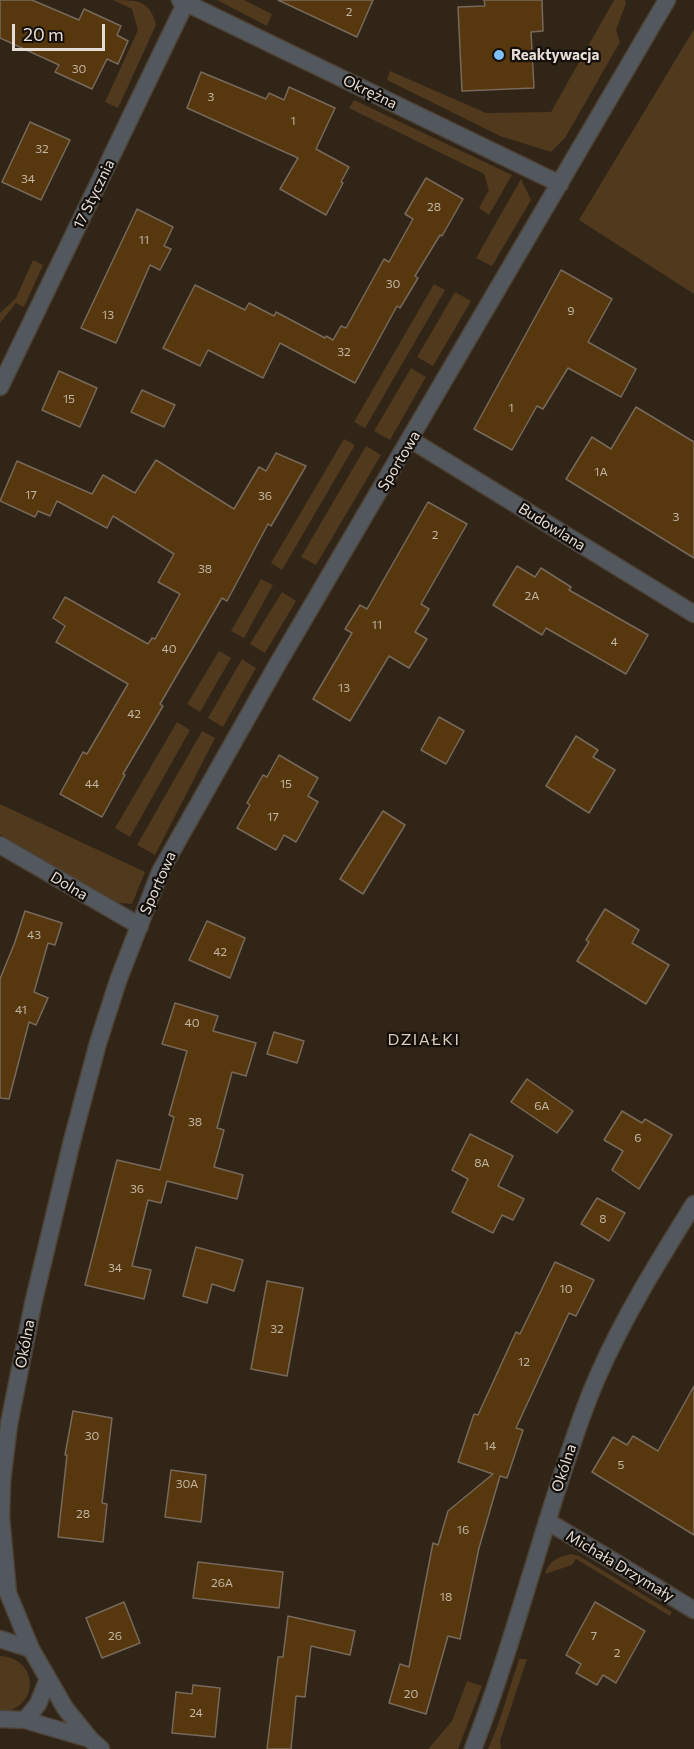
<!DOCTYPE html>
<meta charset="utf-8">
<style>
body{margin:0}
#map{position:relative;width:694px;height:1749px;overflow:hidden;background:#312518;font-family:Commissioner,sans-serif}
canvas{display:block}
.scale{position:absolute;left:12px;top:24px;width:93px;height:27px;box-sizing:border-box;border:3px solid #e5ddd5;border-top:0;padding-left:8px;font-size:18px;line-height:21px;white-space:nowrap;color:#e5ddd5;-webkit-text-stroke:4px #140f0a;paint-order:stroke}
</style>
<div id="map">
<canvas width="694" height="1749"></canvas>
<div class="scale">20 m</div>
</div>
<script>
const g = document.querySelector('canvas').getContext('2d');
g.lineJoin = 'round';
function fillPath(path, color) {
  g.fillStyle = color;
  g.fill(path, 'evenodd');
}
function trace(path, color, width, dash) {
  g.strokeStyle = color;
  g.lineWidth = width;
  g.lineCap = dash ? 'butt' : 'round';
  g.setLineDash(dash || []);
  g.stroke(path);
}
function drawText(font, color, halo, rows, align = 'center') {
  g.font = font + ' Commissioner,sans-serif';
  g.lineWidth = 4.5;
  g.setLineDash([]);
  g.textBaseline = 'middle';
  g.strokeStyle = halo;
  g.fillStyle = color;
  for (const [text, x, y, turn = 0] of rows) {
    g.save();
    g.translate(x, y);
    g.rotate((+turn || 0) * Math.PI / 180);
    g.textAlign = isNaN(turn) ? turn : align;
    if (halo) g.strokeText(text, 0, 0);
    g.fillText(text, 0, 0);
    g.restore();
  }
}
const green = new Path2D(`
 M113,0C138,0 150,0 156,25L118,108L105,102L138,30L132,9Z
 M217,0H244L272,14L267,26Z
 M614,0H625L626,3L616,30L620,42L565,138L551,152L500,136L387,80L390,71L486,113L551,112Z
 M694,29V294L579,220Z
 M354,100L512,175L489,215L479,208L489,190L484,174L349,108Z
 M521,179L531,200L492,266L476,258Z
 M33,260L43,265L24,307L16,303L0,323V313L16,298Z
 M434,284L445,290L365,428L354,422Z
 M455,292L471,301L433,366L417,357Z
 M411,368L426,377L390,440L374,431Z
 M344,439L355,445L282,570L271,563Z
 M366,446L381,455L316,565L301,557Z
 M261,579L273,585L244,638L231,631Z
 M282,592L296,601L265,653L250,644Z
 M219,651L231,658L200,712L187,704Z
 M242,659L256,668L223,727L208,718Z
 M177,722L190,730L130,837L115,828Z
 M202,731L215,738L155,855L137,845Z
 M0,804L145,872L132,904L109,902L76,884L0,834Z
 M571,1554L579,1556L672,1612L670,1616L576,1559L572,1565L545,1574C549,1561 557,1557 571,1554Z
 M0,1656C40,1658 40,1710 0,1712Z
 M519,1659H527L500,1741L501,1749H488L498,1725Z
 M467,1681L482,1686L458,1749H428L452,1721Z`);
const building = new Path2D(`
 M0,0H32L79,20L84,9L121,26L117,35L128,41L118,64L107,59L92,89L55,72L59,65L0,38Z
 M278,0H373L357,37Z
 M484,0H542L543,31L531,32L534,88L462,91L458,7L485,6Z
 M201,72L266,99L269,93L284,100L289,87L335,108L316,149L349,167L341,182L343,183L326,215L280,189L298,158L187,108Z
 M30,122L70,140L41,200L2,182Z
 M426,178L463,199L442,236L440,235L415,276L418,278L400,308L397,306L355,383L280,343L263,378L208,350L200,366L163,348L195,285L245,310L249,303L274,316L276,312L325,338L326,336L333,340L341,326L346,328L384,259L389,262L413,219L405,214Z
 M137,209L173,227L164,246L171,249L160,270L150,265L116,343L81,328Z
 M561,270L612,299L588,342L636,369L621,397L568,368L543,409L537,406L512,450L474,429Z
 M59,371L97,388L80,427L42,410Z
 M142,390L175,405L164,427L131,412Z
 M636,407L694,442V558L566,479L592,437L611,449Z
 M276,453L306,466L271,526L268,524L227,601L222,598L160,704L163,706L123,774L125,775L102,817L60,794L83,752L87,754L128,684L56,642L65,626L53,618L65,597L148,644L152,638L155,639L180,594L158,582L174,554L113,516L107,528L57,501L50,516L38,511L35,517L0,501L17,461L92,494L103,475L135,493L156,460L234,509L259,467L266,471Z
 M428,502L467,524L421,604L429,609L415,632L427,639L409,668L389,656L350,721L313,699L352,633L345,629L360,605L367,609Z
 M517,566L535,577L541,568L571,587L569,590L648,635L626,674L546,628L542,635L493,605Z
 M439,717L464,731L446,764L421,750Z
 M576,736L598,750L593,757L615,770L589,813L546,786Z
 M279,755L318,778L308,796L318,802L296,842L284,835L276,850L237,828L250,805L247,803L263,775L267,777Z
 M383,811L405,825L363,894L340,879Z
 M605,909L639,930L632,943L669,965L646,1004L577,961L589,942L586,940Z
 M25,911L62,923L55,945L48,943L34,992L48,998L36,1025L29,1022L9,1099L0,1098V979L15,942Z
 M207,921L245,938L230,978L189,960Z
 M175,1003L218,1016L213,1031L256,1043L246,1076L232,1072L217,1128L224,1130L214,1167L243,1175L237,1199L167,1181L161,1203L148,1200L132,1266L151,1270L144,1299L85,1285L117,1160L160,1170L174,1117L169,1115L187,1051L162,1044Z
 M274,1032L304,1041L297,1063L267,1054Z
 M527,1079L573,1111L557,1133L511,1102Z
 M622,1111L642,1123L645,1119L672,1135L639,1189L612,1170L623,1151L604,1140Z
 M470,1134L513,1156L498,1186L524,1199L513,1220L502,1215L493,1233L452,1212L468,1179L452,1170Z
 M597,1198L625,1213L609,1241L581,1224Z
 M196,1247L243,1260L234,1291L212,1284L207,1303L183,1296Z
 M555,1262L594,1280L576,1316L569,1313L516,1428L523,1430L507,1478L500,1476L479,1548L460,1639L448,1636L426,1714L389,1703L400,1664L409,1667L433,1543L438,1545L448,1511L493,1474L458,1462L474,1414L478,1415L516,1332L520,1334Z
 M267,1281L303,1288L287,1376L251,1369Z
 M694,1386V1535L592,1472L613,1437L627,1445L633,1436L658,1451Z
 M73,1411L112,1418L102,1503L107,1504L103,1542L58,1537L67,1455H65Z
 M171,1470L206,1475L201,1522L165,1517Z
 M198,1562L283,1572L279,1608L193,1598Z
 M124,1602L140,1643L102,1658L86,1618Z
 M595,1602L645,1631L616,1683L603,1675L597,1685L576,1673L581,1664L566,1655Z
 M288,1616L355,1631L350,1655L311,1646L305,1697L296,1696L291,1749H267L278,1657H283Z
 M193,1685L220,1688L215,1737L172,1733L176,1692L192,1694Z`);
const minor = new Path2D(`
 M180,0L560,184
 M0,387L187,0
 M411,440L694,614
 M0,845L140,926
 M547,1521L694,1610
 M0,1639L31,1649
 M0,1719L25,1720L90,1739
 M25,1720L38,1704L48,1679
 M101,1749L90,1739L65,1708L31,1649L8,1593L1,1517L2,1481L9,1424L33,1304L72,1141L98,1043L118,981L160,872L277,665L667,0
 M473,1749C507,1661 531,1570 560,1481C571,1447 582,1412 597,1378C623,1318 659,1260 694,1204`);
const markers = [
 [499,55,6,"#7ebef9"]
];
const numberNames = [
 ["2",349,12],
 ["30",79,69],
 ["3",211,97],
 ["1",293,121],
 ["32",42,149],
 ["34",28,179],
 ["28",434,207],
 ["11",144,240],
 ["30",393,284],
 ["9",571,311],
 ["13",108,315],
 ["32",344,352],
 ["15",69,399],
 ["1",511,408],
 ["1A",601,472],
 ["17",31,495],
 ["36",265,496],
 ["3",676,517],
 ["2",435,535],
 ["38",205,569],
 ["2A",532,596],
 ["11",377,625],
 ["4",614,642],
 ["40",169,649],
 ["13",344,688],
 ["42",134,714],
 ["44",92,784],
 ["15",286,784],
 ["17",273,817],
 ["43",34,935],
 ["42",220,952],
 ["41",21,1010],
 ["40",192,1023],
 ["6A",542,1106],
 ["38",195,1122],
 ["6",638,1138],
 ["8A",482,1163],
 ["36",137,1189],
 ["8",603,1219],
 ["34",115,1268],
 ["10",566,1289],
 ["32",277,1329],
 ["12",524,1362],
 ["30",92,1436],
 ["14",490,1446],
 ["5",621,1465],
 ["30A",187,1484],
 ["28",83,1514],
 ["16",463,1530],
 ["26A",222,1583],
 ["18",446,1597],
 ["26",115,1636],
 ["7",594,1636],
 ["2",617,1653],
 ["20",411,1694],
 ["24",196,1713]
];
const poiNames = [
 ["Reaktywacja",511,55]
];
const streetNames = [
 ["Okrężna",370,92,26],
 ["17 Stycznia",94,194,-64],
 ["Sportowa",399,461,-59],
 ["Budowlana",552,527,32],
 ["Sportowa",158,883,-66],
 ["Dolna",69,886,31],
 ["Okólna",25,1344,-79],
 ["Okólna",564,1468,-72],
 ["Michała Drzymały",620,1566,31]
];
const neighbourhoodNames = [
 ["DZIAŁKI",424,1040]
];
fillPath(green, '#50391d');
fillPath(building, '#57370d');
trace(building, '#77695b', 1.5);
trace(minor, '#4e4236', 19);
trace(minor, '#52585e', 16);
for (const [x, y, r, color] of markers) {
  const dot = new Path2D();
  dot.arc(x, y, r, 0, 2 * Math.PI);
  g.fillStyle = color;
  g.fill(dot);
  trace(dot, '#140f0a', 2);
}
drawText('12px', '#c2b4a3', null, numberNames);
drawText('bold 15px', '#e5ddd5', '#140f0a', poiNames, 'left');
drawText('15px', '#e5ddd5', '#140f0a', streetNames);
g.letterSpacing = '1.5px';
drawText('16px', '#dacaba', '#140f0a', neighbourhoodNames);
g.letterSpacing = '0px';
</script>
